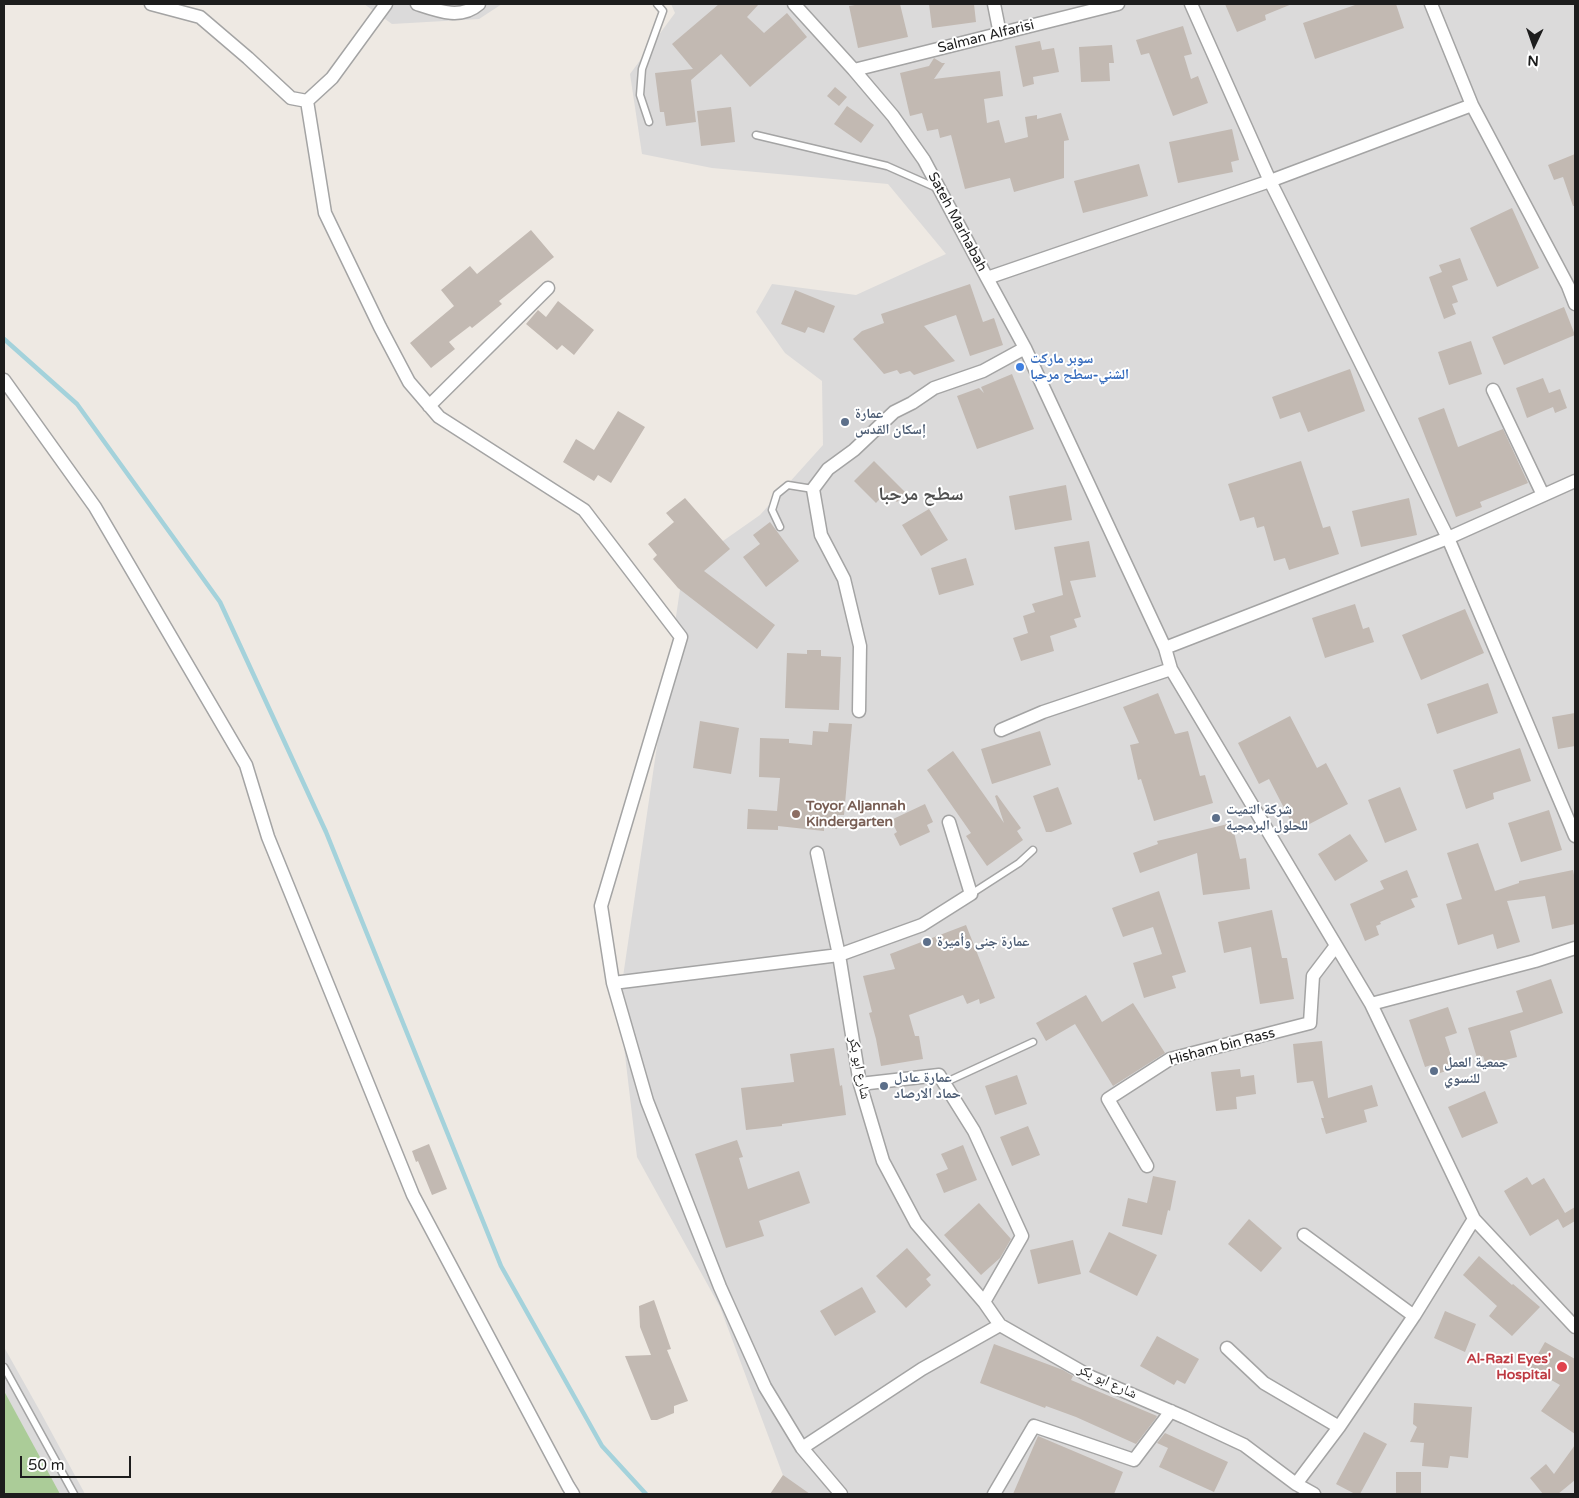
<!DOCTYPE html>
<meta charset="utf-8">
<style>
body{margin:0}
#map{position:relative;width:1579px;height:1498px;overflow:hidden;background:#eee9e3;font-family:"Varela Round",sans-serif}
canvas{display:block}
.frame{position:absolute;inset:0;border:5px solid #1d1d1d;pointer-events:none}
.north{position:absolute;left:1509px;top:20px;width:50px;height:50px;-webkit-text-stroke:4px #fff;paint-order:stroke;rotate:183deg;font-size:14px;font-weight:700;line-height:20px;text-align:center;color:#1d1d1d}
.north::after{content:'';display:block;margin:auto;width:18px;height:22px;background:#1d1d1d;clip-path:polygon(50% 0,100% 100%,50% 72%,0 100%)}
.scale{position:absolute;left:20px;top:1456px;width:111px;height:22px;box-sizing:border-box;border:2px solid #1d1d1d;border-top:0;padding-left:6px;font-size:15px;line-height:18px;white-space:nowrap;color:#1d1d1d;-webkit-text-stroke:4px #fff;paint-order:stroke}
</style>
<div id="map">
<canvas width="1579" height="1498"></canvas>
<div class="frame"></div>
<div class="north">N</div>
<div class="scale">50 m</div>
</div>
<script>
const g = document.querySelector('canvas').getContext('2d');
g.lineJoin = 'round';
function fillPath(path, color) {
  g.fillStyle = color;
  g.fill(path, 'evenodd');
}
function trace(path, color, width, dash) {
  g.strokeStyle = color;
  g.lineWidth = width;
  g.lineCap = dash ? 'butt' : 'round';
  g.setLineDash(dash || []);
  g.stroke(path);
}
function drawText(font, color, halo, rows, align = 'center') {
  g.font = font + ' "Varela Round","Noto Naskh Arabic",sans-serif';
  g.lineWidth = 4;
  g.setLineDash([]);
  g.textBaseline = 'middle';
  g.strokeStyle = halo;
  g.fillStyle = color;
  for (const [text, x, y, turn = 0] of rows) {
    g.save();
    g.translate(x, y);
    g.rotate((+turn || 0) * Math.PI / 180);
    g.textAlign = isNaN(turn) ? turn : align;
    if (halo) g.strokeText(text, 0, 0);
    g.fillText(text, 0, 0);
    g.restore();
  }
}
const residential = new Path2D(`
 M364,4H502L479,19L392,24Z
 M671,4H1575V1494H794L787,1486L720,1307L637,1157L619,1004L683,569L760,515L823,445L822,381L785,353L756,312L772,284L856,295L946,254L888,184L712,168L642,154L630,74L675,13Z
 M4,1347L41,1413L85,1494H4Z`);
const forest = new Path2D(`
 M4,1391L53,1481L60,1494H4Z`);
const stream = new Path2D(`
 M4,339L77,404L220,602L326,832L501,1266L602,1446L646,1494`);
const building = new Path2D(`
 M719,4H759L747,17L764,33L787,13L807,37L750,87L721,54L691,80L696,122L666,126L664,112H660L655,73L693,69L672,44Z
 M861,4H900L908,37L858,48L849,6Z
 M929,4H974L976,22L932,28Z
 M1225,4H1292L1265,15L1266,20L1237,32Z
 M1358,4H1396L1404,28L1315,59L1303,23Z
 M1183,26L1192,54L1184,56L1191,79L1198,76L1208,103L1173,116L1149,53L1141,55L1136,40Z
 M1040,41L1042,50L1054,48L1059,72L1033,77L1034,84L1023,87L1015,46Z
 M1112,45L1114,63H1109L1110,81L1081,82L1079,47Z
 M934,58L942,63H945L934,79L1000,71L1003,96L984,99L987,123L999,120L1005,143L1028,137L1025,117L1037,115V119L1061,113L1069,140L1064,141V178L1014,192L1010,178L965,189L951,135L940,138L938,129L927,131L922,113L910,116L900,73L929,66Z
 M835,87L847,97L839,106L827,96Z
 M847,106L874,125L861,143L834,124Z
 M731,107L735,142L701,146L697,111Z
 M1232,129L1239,160L1231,162L1233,172L1178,183L1169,142Z
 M1575,154V206H1573L1563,177L1554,180L1548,165Z
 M1139,164L1148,196L1083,213L1074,181Z
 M1512,208L1539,268L1497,287L1470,228Z
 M531,230L554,257L499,301L502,304L472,328L470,326L449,342L455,349L431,368L410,343L454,306L441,290L470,266L477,274Z
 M1460,258L1468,280L1452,286L1458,302L1452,304L1456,314L1444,319L1429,277L1442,272L1439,265Z
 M970,284L983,322L994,318L1003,345L970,356L956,315L924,326L955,361L914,375L910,371L900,374L897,370L884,374L853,339L862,331L884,323L881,314Z
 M795,290L835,306L824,333L808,327L805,333L781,324Z
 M558,301L594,330L574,355L562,345L557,350L526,324L538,310L546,317Z
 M1564,307L1575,335L1504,365L1492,337Z
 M1471,341L1482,374L1449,385L1438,352Z
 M1350,369L1365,411L1308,432L1300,412L1280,419L1272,397Z
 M1012,374L1034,429L977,449L957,396L979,388L984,393L981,387Z
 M1543,378L1549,393L1560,389L1567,408L1555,413L1553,407L1527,418L1516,388Z
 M1444,408L1458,447L1503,429L1528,483L1480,502L1482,507L1456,517L1418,418Z
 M618,411L645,427L611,483L598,475L594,481L563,462L576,439L594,450Z
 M874,461L906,493L897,502L886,492L876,503L854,481Z
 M1301,461L1323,528L1330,526L1339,554L1289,570L1285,558L1274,561L1264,526L1257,528L1254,517L1240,521L1228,484Z
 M1066,485L1072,520L1015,530L1009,496Z
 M685,498L730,549L704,571L775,625L757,649L678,588L653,559L657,555L648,544L674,522L666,513Z
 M1409,498L1417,535L1361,547L1352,511Z
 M929,509L948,540L921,556L902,525Z
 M770,522L799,561L766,587L743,557L760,544L753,535Z
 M1089,541L1096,577L1070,581L1081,617L1074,619L1077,627L1050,636L1054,651L1021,661L1013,638L1028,633L1023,616L1035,612L1032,604L1063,595L1054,547Z
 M966,558L974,585L939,595L931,568Z
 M1355,604L1363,629L1369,627L1374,642L1325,658L1312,618Z
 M1465,609L1484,653L1421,680L1402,635Z
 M807,650H821V656L841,657L839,710L785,708L787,653L807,654Z
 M1488,683L1498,713L1437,734L1427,704Z
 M1158,693L1175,734L1188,731L1200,776L1205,775L1213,803L1154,821L1141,779L1138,780L1130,745L1139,743L1123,707Z
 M1575,713V746L1558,749L1552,717Z
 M1290,716L1317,768L1326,763L1348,804L1296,831L1269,779L1259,784L1238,743Z
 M700,721L739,728L731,774L693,768Z
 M829,723L852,724L844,815H838L837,829L824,827V831L778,826V830L747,829L748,809L777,811L780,778L759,777L760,738L789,739V743L812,745L813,731L828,732Z
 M1040,731L1051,765L992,784L981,749Z
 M1520,748L1531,781L1493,793L1494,799L1466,809L1453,770Z
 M953,751L1004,823L995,796L997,795L1021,828L1017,831L1023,840L987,866L966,836L971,833L927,770Z
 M1058,787L1072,824L1051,832H1046L1033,796Z
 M1400,787L1417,830L1385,843L1368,800Z
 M925,804L933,822L927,825L930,832L900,846L894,834L897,832L891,820Z
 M1549,810L1562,850L1521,862L1508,823Z
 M1232,823L1240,859L1246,858L1250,889L1203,895L1197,853L1140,873L1133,853L1158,844L1157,841Z
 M1350,834L1368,861L1335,881L1318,854Z
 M1478,843L1495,891L1519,883V881L1573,870L1575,880V924L1552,929L1545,896L1507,901L1520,942L1497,949L1493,934L1458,945L1446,904L1462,899L1447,853Z
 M1407,870L1418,897L1411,899L1415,907L1380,922L1381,924L1376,926L1379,935L1365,941L1350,904L1384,889L1380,881Z
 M1159,891L1186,972L1172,976L1176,988L1144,998L1133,963L1162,954L1153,927L1123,937L1112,908Z
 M1272,910L1282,958H1287L1294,999L1260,1004L1251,947L1224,953L1218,922Z
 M966,925L995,998L980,1004L979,999L967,1004L963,995L909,1015L915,1036H919L923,1059L881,1066L876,1039L869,1013L872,1012L863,976L895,969L890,954Z
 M1551,979L1563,1013L1510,1031L1517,1057L1486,1065L1483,1056L1477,1058L1468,1028L1523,1012L1516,991Z
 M1086,995L1102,1022L1133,1003L1165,1053L1113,1086L1075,1024L1046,1041L1036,1023Z
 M1448,1007L1457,1033L1445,1037L1455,1068L1434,1075L1431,1065L1425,1067L1409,1020Z
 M1322,1041L1328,1098L1372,1085L1378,1106L1364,1110L1367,1122L1326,1134L1321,1118H1324L1313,1081L1297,1083L1293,1044Z
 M834,1048L840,1086L842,1085L846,1115L782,1124V1126L746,1130L741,1088L794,1082L790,1054Z
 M1240,1069L1241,1077L1254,1075L1256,1094L1236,1097L1237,1109L1216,1111L1211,1072Z
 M1017,1075L1027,1104L995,1115L985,1086Z
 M1485,1091L1498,1123L1462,1138L1448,1107Z
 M1028,1126L1040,1155L1012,1166L1000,1137Z
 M737,1140L743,1157L739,1158L748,1189L799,1171L810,1203L759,1221L764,1236L726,1248L695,1154Z
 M429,1144L447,1189L432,1195L418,1161L416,1162L412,1151Z
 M963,1145L977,1180L944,1193L936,1174L948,1169L941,1154Z
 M1153,1176L1176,1181L1170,1211L1168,1210L1162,1235L1122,1226L1128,1198L1147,1203Z
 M1527,1177L1532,1185L1544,1178L1565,1213L1575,1207V1221L1563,1228L1558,1219L1530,1236L1504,1191Z
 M979,1203L1011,1239L1000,1258L981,1275L944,1235Z
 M1249,1219L1282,1248L1261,1272L1228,1244Z
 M1109,1232L1157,1255L1137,1296L1089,1272Z
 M1073,1240L1081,1274L1038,1284L1030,1250Z
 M907,1248L931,1275L926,1279L931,1285L906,1308L876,1276Z
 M1479,1256L1512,1285L1513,1284L1540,1307L1512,1336L1489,1316L1497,1306L1463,1275Z
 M862,1287L876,1312L835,1336L820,1311Z
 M654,1300L671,1349L667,1350L688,1401L674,1406V1413L657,1420H651L625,1356L651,1355L640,1327L639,1306Z
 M1445,1311L1476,1324L1465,1352L1434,1338Z
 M1157,1336L1199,1359L1185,1384L1177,1380L1174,1385L1140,1366Z
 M1545,1342L1575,1359V1434L1541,1411L1560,1385L1530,1368Z
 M994,1344L1063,1370L1073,1376L1071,1380L1157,1416L1156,1418L1136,1444L1076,1417L1046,1406L1045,1408L980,1383Z
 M1414,1403L1472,1407L1468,1458L1450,1456L1448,1468L1422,1466L1424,1443L1410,1442L1417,1427L1413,1424Z
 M1364,1432L1387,1444L1360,1494H1355L1336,1484Z
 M1165,1433L1228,1462L1214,1492L1159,1467L1168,1448L1157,1443Z
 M1038,1436L1123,1472L1114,1494H1013Z
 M1575,1445V1480L1558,1494H1543L1530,1478L1546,1464L1554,1474Z
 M1396,1472H1421V1494H1396Z
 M783,1475L810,1494H770Z`);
const lane = new Path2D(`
 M649,122L640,95L642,69L663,11L657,4
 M756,135L887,166L939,189
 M780,527L772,510L777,494L788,485L813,489
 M971,894L1019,863L1033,850
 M944,1083L1033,1042
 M4,1367L74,1494`);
const street = new Path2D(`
 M151,4L200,17L248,58L291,98L307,101
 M386,4L332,78L307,101L325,213L380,327L409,382L439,417L584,510L681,637L601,906L613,983L647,1101L720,1287L765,1387L802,1448L841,1494
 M417,4C438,11 461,20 479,4
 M794,4L854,70L893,116L924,160L987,278L1270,181L1472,105
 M994,4L1000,34
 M1191,4L1270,181L1448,538L1575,836
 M1431,4L1472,105L1568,286L1575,304
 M854,70L1118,4
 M987,278L1025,348L1165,648L1171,669L1371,1004L1474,1219L1575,1327
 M4,380L95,507L246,765L268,837L413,1195L568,1486L573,1494
 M1493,390L1543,495
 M429,406L548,288
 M1165,648L1448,538L1575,481
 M859,711L860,646L844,579L821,535L813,489L828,469L854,450L894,412L912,403L934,388L983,371L1025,348
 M1001,730L1043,712L1171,669
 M817,853L839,955L860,1084L883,1161L916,1223L984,1302L1000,1325L1091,1377L1184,1417L1244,1445L1296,1484L1339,1427L1414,1316L1474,1219
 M613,983L839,955L922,925L971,894L949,822
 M1371,1004L1535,961L1575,948
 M860,1084L939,1075L974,1131L1022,1236L984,1302
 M1147,1166L1108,1099L1170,1059L1310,1023L1313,976L1335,947
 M1304,1235L1414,1316
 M1227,1348L1264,1383L1339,1427
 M802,1448L922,1369L1000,1325
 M1296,1484L1314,1494
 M994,1494L1034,1426L1134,1460L1171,1411`);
const markers = [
 [1020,367,5,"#3f7fe0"],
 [845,422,5,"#5c6f8a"],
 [796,814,5,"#8d6e63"],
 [1216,818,5,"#5c6f8a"],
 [927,942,5,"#5c6f8a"],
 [1434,1071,5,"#5c6f8a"],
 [884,1086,5,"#5c6f8a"],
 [1562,1367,6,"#e0444e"]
];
const streetNames = [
 ["Salman Alfarisi",986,37,-14],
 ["Sateh Marhabah",957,222,62],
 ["Hisham bin Rass",1222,1047,-15],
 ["شارع ابو بكر",859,1068,79],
 ["شارع ابو بكر",1107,1382,25]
];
const shopNames = [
 ["سوبر ماركت",1030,359],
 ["الشني-سطح مرحبا",1030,375]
];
const serviceNames = [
 ["عمارة",855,414],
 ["إسكان القدس",855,430],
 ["شركة التميت",1226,810],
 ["للحلول البرمجية",1226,826],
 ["عمارة جنى وأميرة",937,942],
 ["جمعية العمل",1444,1063],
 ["للنسوي",1444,1079],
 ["عمارة عادل",894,1078],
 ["حماد الارصاد",894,1094]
];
const educationNames = [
 ["Toyor Aljannah",806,806],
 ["Kindergarten",806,822]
];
const healthNames = [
 ["Al-Razi Eyes'",1551,1359],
 ["Hospital",1551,1375]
];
const districtNames = [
 ["سطح مرحبا",921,495]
];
fillPath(residential, '#dbdada');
fillPath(forest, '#abcc98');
trace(stream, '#a4d2db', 4.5);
fillPath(building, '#c2b9b2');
trace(lane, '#a4a4a4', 9);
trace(street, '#a4a4a4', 15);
trace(lane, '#fff', 6);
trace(street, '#fff', 12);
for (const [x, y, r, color] of markers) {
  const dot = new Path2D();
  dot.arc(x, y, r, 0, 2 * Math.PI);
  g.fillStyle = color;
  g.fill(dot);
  trace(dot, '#fff', 2);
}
drawText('14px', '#1d1d1d', '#fff', streetNames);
drawText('bold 14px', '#366cbe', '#fff', shopNames, 'left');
drawText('bold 14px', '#4e5e75', '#fff', serviceNames, 'left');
drawText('bold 14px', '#785e54', '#fff', educationNames, 'left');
drawText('bold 14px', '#be3a42', '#fff', healthNames, 'right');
drawText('bold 19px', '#505050', '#fff', districtNames);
</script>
